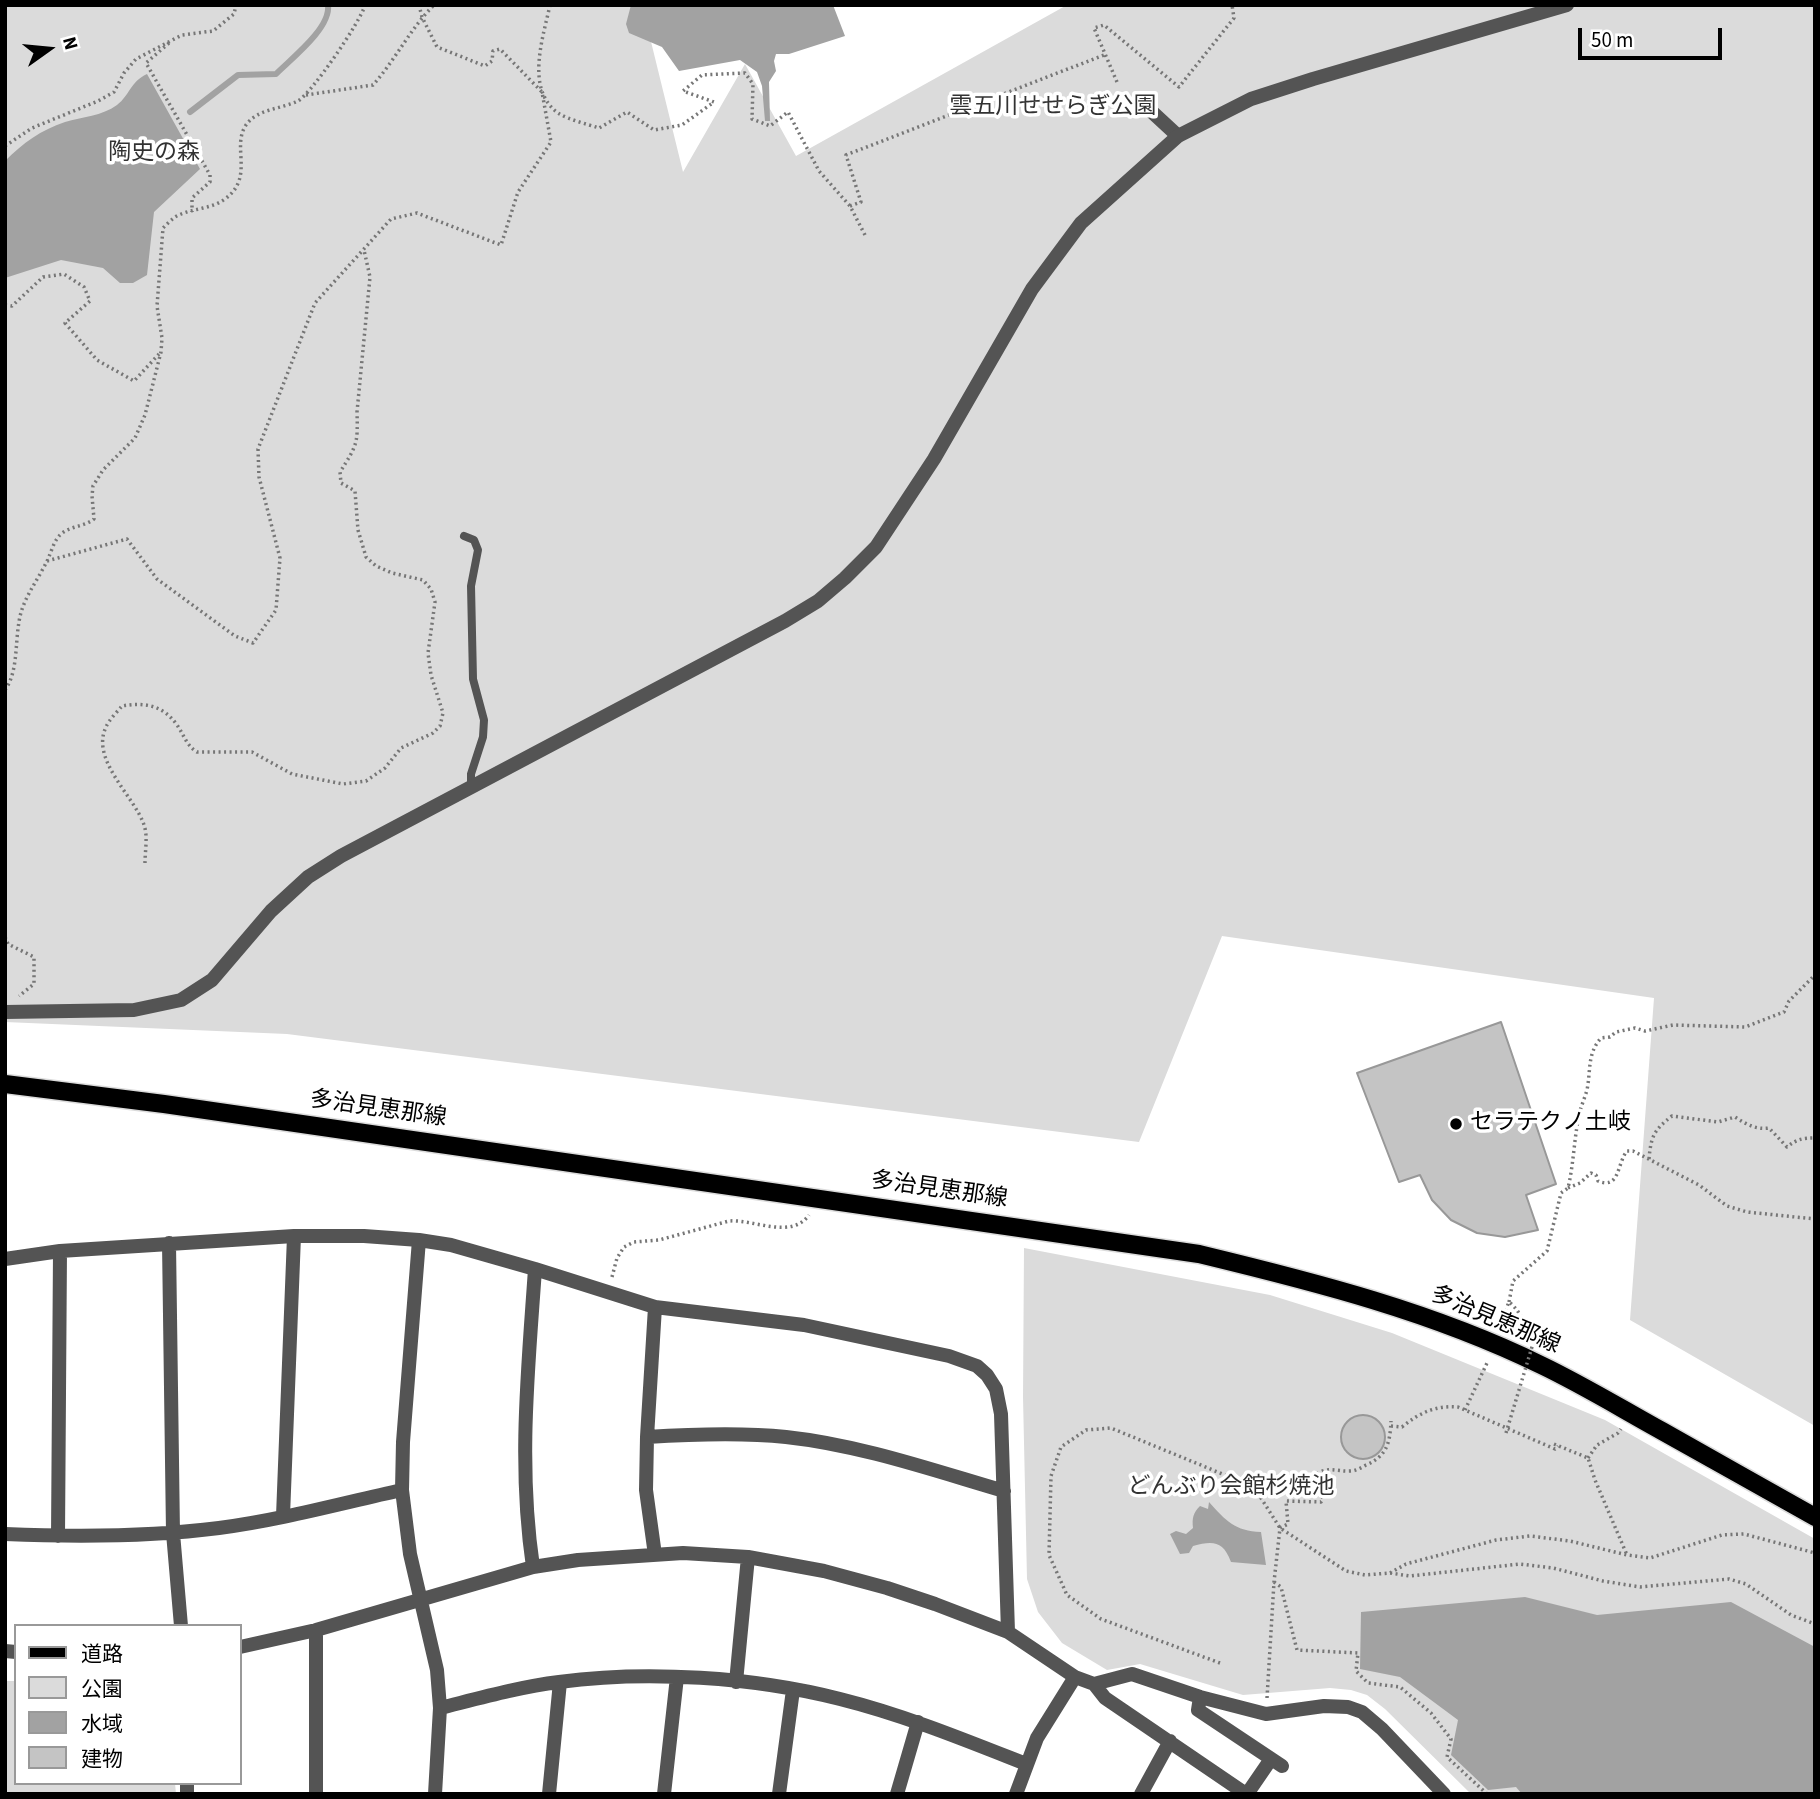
<!DOCTYPE html>
<meta charset="utf-8">
<style>
body{margin:0}
#map{position:relative;width:1820px;height:1799px;overflow:hidden;background:#fff;font-family:"Source Sans 3","Noto Sans JP",sans-serif}
canvas{display:block}
.frame{position:absolute;inset:0;border:7px solid #000;pointer-events:none}
.legend{position:absolute;left:14px;top:1624px;width:228px;height:161px;box-sizing:border-box;background:#fff;border:2px solid #999;margin:0;padding:9px 12px;list-style:none;font-size:21px;color:#000}
.legend li{display:flex;align-items:center;gap:14px;height:35px}
.legend b{width:35px;border:2px solid #999}
.north{position:absolute;left:14px;top:14px;width:70px;height:70px;-webkit-text-stroke:5px #fff;paint-order:stroke;rotate:75deg;font-size:19px;font-weight:700;line-height:28px;text-align:center;color:#000}
.north::after{content:'';display:block;margin:auto;width:24px;height:32px;background:#000;clip-path:polygon(50% 0,100% 100%,50% 72%,0 100%)}
.scale{position:absolute;left:1578px;top:28px;width:144px;height:32px;box-sizing:border-box;border:4px solid #000;border-top:0;padding-left:9px;font-size:21px;line-height:24px;white-space:nowrap;color:#000;-webkit-text-stroke:5px #fff;paint-order:stroke}
</style>
<div id="map">
<canvas width="1820" height="1799"></canvas>
<div class="frame"></div>
<ul class="legend">
<li><b style="height:9px;background:#000"></b>道路</li>
<li><b style="height:19px;background:#dbdbdb"></b>公園</li>
<li><b style="height:19px;background:#a2a2a2"></b>水域</li>
<li><b style="height:19px;background:#c4c4c4"></b>建物</li>
</ul>
<div class="north">N</div>
<div class="scale">50 m</div>
</div>
<script>
const g = document.querySelector('canvas').getContext('2d');
g.lineJoin = 'round';
function fillPath(path, color) {
  g.fillStyle = color;
  g.fill(path, 'evenodd');
}
function trace(path, color, width, dash) {
  g.strokeStyle = color;
  g.lineWidth = width;
  g.lineCap = dash ? 'butt' : 'round';
  g.setLineDash(dash || []);
  g.stroke(path);
}
function drawText(font, color, halo, rows, align = 'center') {
  g.font = font + ' "Source Sans 3","Noto Sans JP",sans-serif';
  g.lineWidth = 7;
  g.setLineDash([]);
  g.textBaseline = 'middle';
  g.strokeStyle = halo;
  g.fillStyle = color;
  for (const [text, x, y, turn = 0] of rows) {
    g.save();
    g.translate(x, y);
    g.rotate((+turn || 0) * Math.PI / 180);
    g.textAlign = isNaN(turn) ? turn : align;
    if (halo) g.strokeText(text, 0, 0);
    g.fillText(text, 0, 0);
    g.restore();
  }
}
const green = new Path2D(`
 M5,5H642L683,172L745,64L796,156L1067,5H1815V1426L1630,1320L1654,998L1222,936L1139,1142L287,1034L5,1022Z
 M1024,1248L1270,1295L1392,1333L1605,1420L1815,1539V1794H1471L1385,1709L1367,1695L1351,1690L1330,1688L1243,1695L1140,1664L1107,1670L1062,1643L1038,1612L1027,1579L1023,1397Z
 M5,1681H16V1783H175L176,1794H5Z`);
const water = new Path2D(`
 M631,5H833L845,36L789,54H776L774,61L776,71L769,82L770,121H765L762,86L757,72L740,60L679,71L662,47L629,33L626,24Z
 M147,74L200,169L154,212L147,275L133,283H120L103,268L61,260L5,278V161C23,143 41,130 65,122C82,117 102,116 117,105C130,95 130,82 147,74Z
 M1209,1502C1226,1521 1235,1531 1261,1532L1266,1565L1231,1562C1223,1540 1212,1541 1193,1546L1189,1553L1180,1554L1170,1534L1176,1531L1186,1534L1193,1528C1192,1518 1193,1513 1200,1506L1208,1509Z
 M1525,1597L1597,1615L1731,1602L1815,1647V1794H1522L1516,1787L1488,1790L1451,1755L1458,1720L1400,1677L1360,1669L1361,1612Z`);
const stream = new Path2D(`
 M190,112L238,75L276,74C292,58 331,28 328,5`);
const building = new Path2D(`
 M1501,1022L1556,1184L1526,1195L1538,1230L1505,1237L1477,1233L1451,1220L1432,1200L1420,1175L1399,1182L1357,1073Z
 M1341 1437a22 22 0 1 1 44 0a22 22 0 1 1-44 0Z`);
const path = new Path2D(`
 M550,5C543,38 525,89 558,113C569,120 587,124 599,128L627,112L654,130L682,125L714,102L683,91L702,75L745,73L753,84L752,119L770,126L788,112L819,171L850,206L866,237
 M169,43L146,63L210,175V182L192,198V212
 M1117,82L1094,28L1104,25L1179,87L1234,18L1232,5
 M306,95L373,85C396,59 410,29 434,5
 M5,146L32,128L98,101L114,92L124,73L136,59L182,35L213,31L234,14L236,5
 M850,206L861,202L846,155L1104,55
 M5,305L12,306L43,277L64,274L84,287L90,301L65,323L97,360L134,381L159,354
 M47,561L127,539L157,579L235,636L253,643L276,610L280,558L259,477L258,449L315,303L391,219L417,213L501,245L518,192L551,142L542,92L500,49L493,51L492,61L485,66L437,47L422,17L419,5
 M5,690C18,672 15,644 19,622C22,600 36,583 46,563C51,554 53,542 60,535C69,526 84,527 94,519L92,496L93,486L103,470L135,438L145,415L161,352L162,338L157,306L163,228C167,224 171,220 175,217C190,208 210,210 225,199C255,177 231,147 246,125C257,109 281,109 298,101C311,94 361,21 365,5
 M145,863C145,851 148,836 144,825C135,797 90,760 106,727C109,720 117,712 122,706C144,702 163,705 177,725C184,735 186,745 197,752H252L292,774L343,784L366,781L385,768L401,748L433,733L440,726L443,713L431,675L428,653L435,602L431,589L423,580L392,573L376,566L366,557L358,530L355,491L341,483L340,472C357,445 358,444 357,412L370,277L364,250
 M5,937L8,944L34,957V984L19,996
 M1649,1159C1651,1136 1654,1130 1672,1116L1718,1122L1735,1117C1746,1124 1756,1130 1769,1128L1787,1147C1797,1139 1803,1138 1815,1138
 M1568,1188L1580,1183L1591,1173L1596,1175L1598,1181C1620,1190 1617,1163 1627,1151H1633L1699,1185L1727,1206L1747,1212L1815,1219
 M612,1277L617,1258L624,1247L634,1242L659,1240L729,1221C754,1219 791,1240 809,1215
 M1509,1302L1513,1281L1547,1251L1561,1193L1568,1188C1574,1163 1574,1136 1580,1111C1582,1104 1585,1097 1587,1090C1591,1070 1587,1054 1601,1038L1610,1037L1616,1032L1635,1028L1645,1031L1673,1025L1745,1027L1784,1012L1789,1001L1815,975
 M1499,1326L1509,1302C1521,1311 1524,1326 1535,1337
 M1465,1410L1487,1363
 M1391,1426L1402,1427C1419,1413 1436,1405 1458,1407L1555,1449L1558,1446
 M1554,1444L1588,1458L1595,1480L1627,1555
 M1588,1458L1597,1445L1618,1433L1621,1429
 M1390,1573L1406,1564L1496,1540L1530,1536L1570,1541L1627,1555L1650,1558L1722,1535L1744,1534L1815,1553
 M1274,1582L1281,1587L1297,1650L1358,1653L1356,1671L1368,1683L1400,1687L1431,1713L1451,1739L1447,1757L1487,1794
 M1220,1663L1101,1619L1067,1595L1049,1555L1051,1476L1061,1447L1086,1430L1111,1428L1254,1487L1280,1528L1346,1571L1365,1575L1390,1573L1410,1576L1520,1564L1553,1568L1603,1581L1640,1587L1729,1579L1746,1584L1791,1615L1815,1624
 M1267,1698L1274,1582L1280,1528L1288,1524L1286,1501L1321,1502L1323,1499L1314,1476C1327,1465 1336,1472 1351,1471C1355,1471 1361,1468 1366,1465C1387,1456 1390,1443 1391,1421`);
const service = new Path2D(`
 M464,536L474,540L478,550L471,586L473,679L484,720L483,737L471,774V787`);
const minor = new Path2D(`
 M1151,111L1178,136
 M419,1240L403,1442L402,1490L410,1554L437,1670L440,1708L435,1794
 M169,1243L173,1533L181,1626
 M5,1259L60,1251L294,1236H364L419,1240L451,1245L535,1269L655,1307L804,1325L949,1356L977,1366L987,1375L996,1389L1001,1414L1008,1632
 M647,1437C693,1434 740,1432 786,1437C860,1445 932,1470 1004,1491
 M283,1516L294,1236
 M5,1534C76,1537 148,1537 219,1528C281,1520 342,1503 402,1490
 M58,1536L60,1251
 M655,1555L646,1490L647,1437L655,1307
 M533,1567C518,1465 528,1371 535,1269
 M240,1647L316,1630L533,1567L578,1560L683,1553L748,1557L824,1571L887,1588L935,1604L1008,1632L1075,1677L1094,1684L1132,1674L1200,1697L1266,1714L1324,1706L1348,1707L1362,1712L1382,1729L1444,1794
 M5,1651L16,1652
 M736,1682L748,1557
 M1094,1684L1105,1698L1246,1794
 M1200,1697L1198,1710L1282,1766
 M440,1708C480,1698 519,1687 559,1682C647,1670 754,1677 840,1699C904,1715 965,1740 1026,1764
 M187,1783V1794
 M316,1794V1630
 M549,1794L560,1682
 M664,1794L677,1677
 M779,1794L793,1690
 M897,1794L918,1722
 M1016,1794L1037,1738L1075,1677
 M1141,1794L1170,1741
 M1247,1794L1271,1759`);
const tertiary = new Path2D(`
 M5,1012L134,1010L181,1000L212,980L271,911L308,877L341,856L785,621L818,601L845,578L876,547L934,459L1032,289L1081,223L1178,136L1251,99L1313,79L1567,5`);
const primary = new Path2D(`
 M5,1084L164,1104L1199,1254C1315,1282 1433,1312 1541,1365C1583,1385 1622,1409 1662,1431C1713,1460 1764,1488 1815,1517`);
const pathBridge = new Path2D(`
 M1506,1433L1535,1337`);
const markers = [
 [1456,1124,7,"#000"]
];
const parkNames = [
 ["雲五川せせらぎ公園",1053,108],
 ["陶史の森",154,154],
 ["どんぶり会館杉焼池",1231,1488]
];
const streetNames = [
 ["多治見恵那線",378,1110,8],
 ["多治見恵那線",939,1191,8],
 ["多治見恵那線",1495,1321,23]
];
const poiNames = [
 ["セラテクノ土岐",1470,1124]
];
fillPath(green, '#dbdbdb');
fillPath(water, '#a2a2a2');
trace(stream, '#a2a2a2', 6);
fillPath(building, '#c4c4c4');
trace(building, '#989898', 2);
trace(primary, '#dbdbdb', 21);
trace(path, '#767676', 3.5, [2, 3.5]);
trace(service, '#545454', 8);
trace(minor, '#545454', 14);
trace(tertiary, '#545454', 14);
trace(primary, '#000', 18);
trace(pathBridge, '#767676', 3.5, [2, 3.5]);
for (const [x, y, r, color] of markers) {
  const dot = new Path2D();
  dot.arc(x, y, r, 0, 2 * Math.PI);
  g.fillStyle = color;
  g.fill(dot);
  trace(dot, '#fff', 2.5);
}
drawText('23px', '#323232', '#fff', parkNames);
drawText('23px', '#000', '#fff', streetNames);
drawText('23px', '#000', '#fff', poiNames, 'left');
</script>
